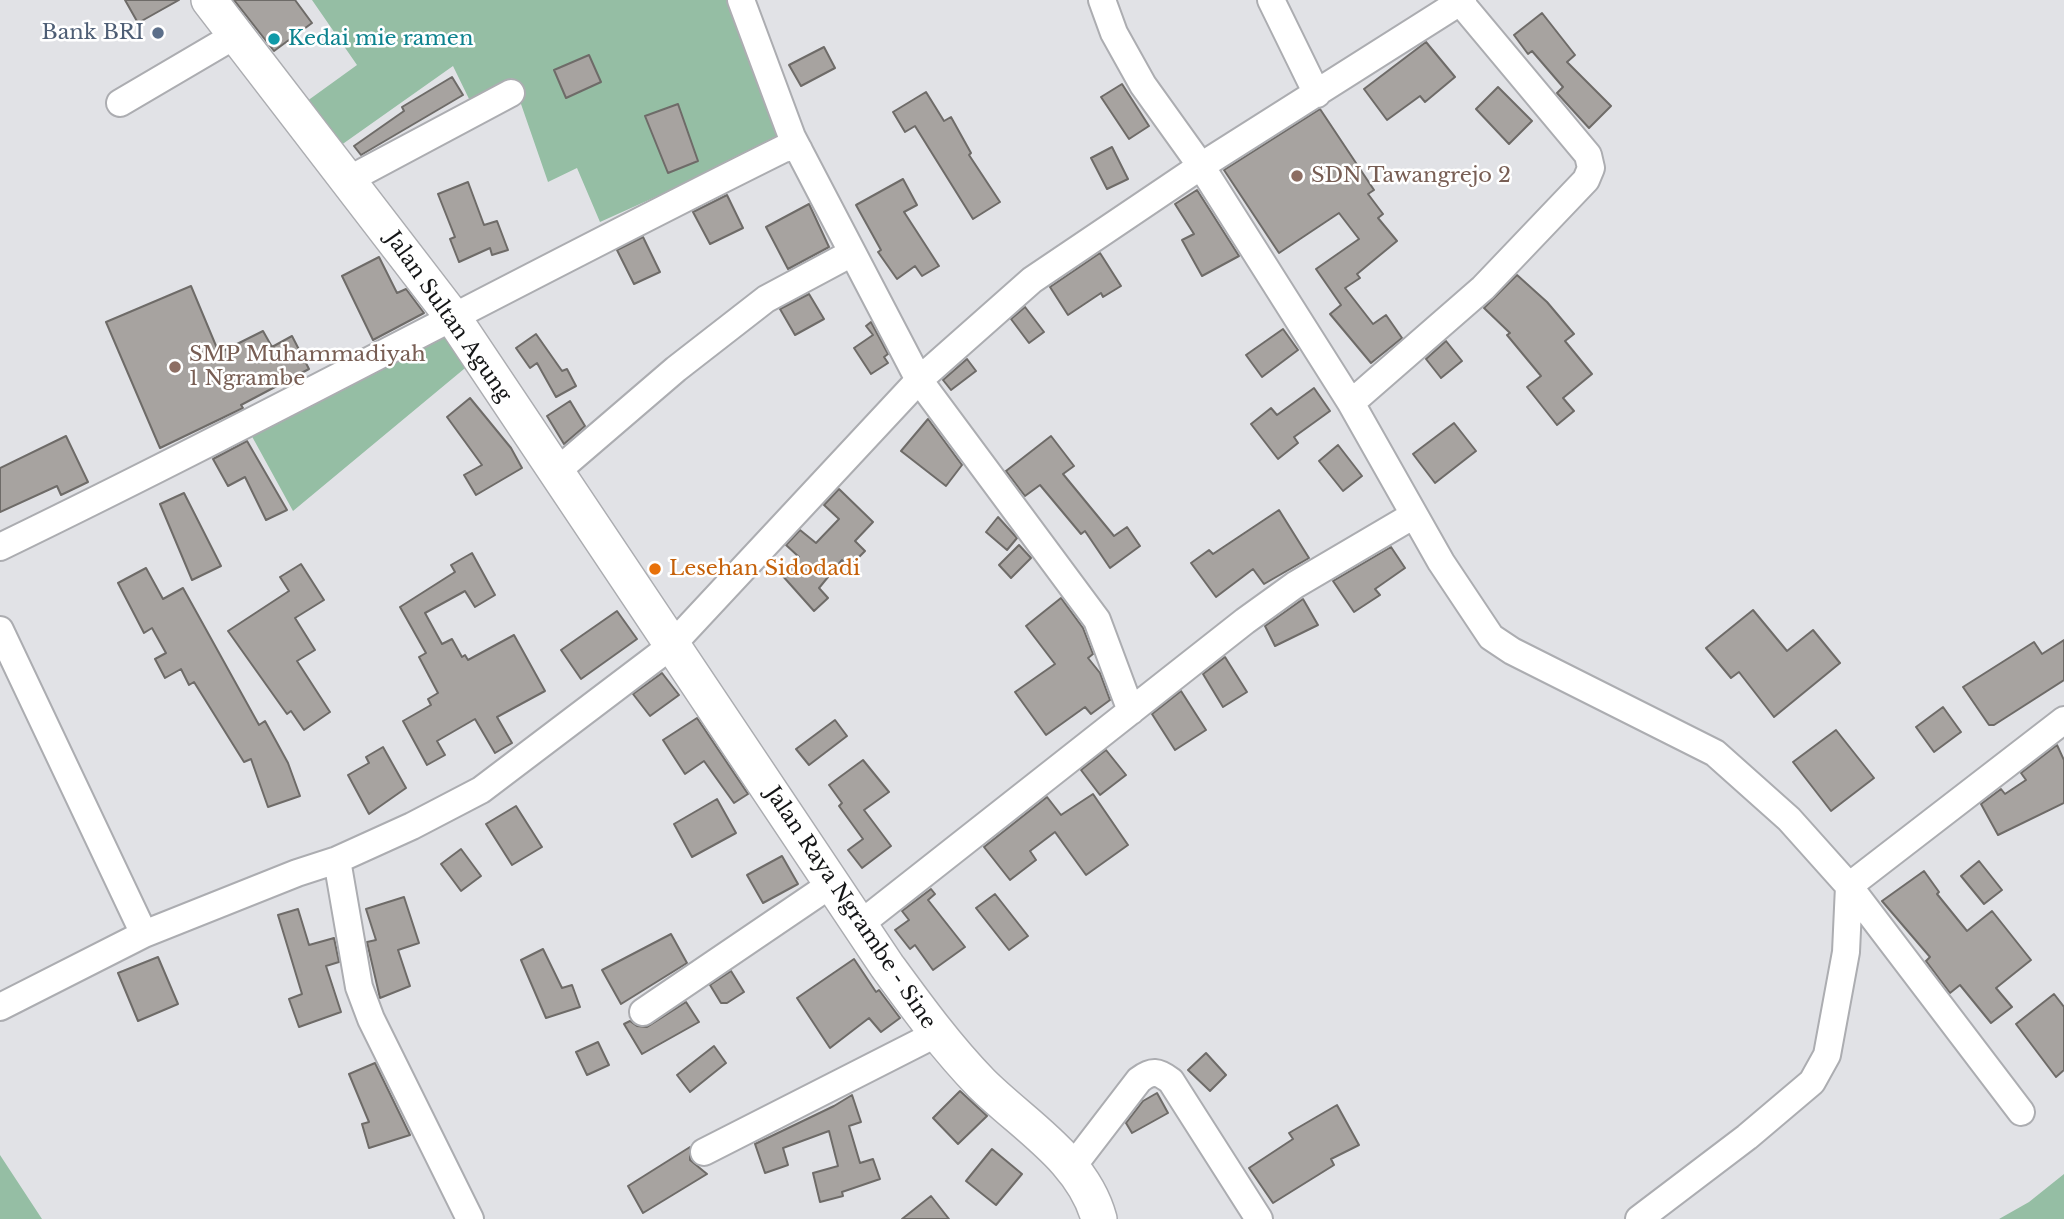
<!DOCTYPE html>
<style>
body{margin:0}
canvas{display:block;background:#e1e2e6}
</style>
<canvas width="2064" height="1219"></canvas>
<script>
const g = document.querySelector('canvas').getContext('2d');
g.lineJoin = 'round';
function fillPath(path, color) {
  g.fillStyle = color;
  g.fill(path, 'evenodd');
}
function trace(path, color, width, dash) {
  g.strokeStyle = color;
  g.lineWidth = width;
  g.lineCap = dash ? 'butt' : 'round';
  g.setLineDash(dash || []);
  g.stroke(path);
}
function drawText(font, color, halo, rows, align = 'center') {
  g.font = font + ' "Libre Baskerville",serif';
  g.lineWidth = 5;
  g.setLineDash([]);
  g.textBaseline = 'middle';
  g.strokeStyle = halo;
  g.fillStyle = color;
  for (const [text, x, y, turn = 0] of rows) {
    g.save();
    g.translate(x, y);
    g.rotate((+turn || 0) * Math.PI / 180);
    g.textAlign = isNaN(turn) ? turn : align;
    if (halo) g.strokeText(text, 0, 0);
    g.fillText(text, 0, 0);
    g.restore();
  }
}
const green = new Path2D(`
 M312,0H736L784,139L600,222L577,168L548,182L512,78L471,103L453,66L337,148L303,104L357,65Z
 M445,325L470,364L293,511L249,431Z
 M0,1155L42,1219H0Z
 M2064,1174V1219H1999L2029,1202Z`);
const building = new Path2D(`
 M125,0H179L138,23Z
 M234,0H295L312,23L274,51Z
 M1542,13L1575,55L1567,62L1611,106L1589,128L1557,93L1563,87L1532,51L1528,54L1514,35Z
 M1426,42L1455,77L1425,102L1420,96L1387,120L1364,89Z
 M824,47L835,68L801,86L789,65Z
 M589,55L601,82L566,98L554,70Z
 M452,77L463,95L361,155L354,146L404,111L402,107Z
 M1122,84L1149,126L1129,139L1101,97Z
 M1498,87L1532,121L1509,144L1476,109Z
 M926,92L944,121L951,117L971,153L969,155L1000,202L973,219L915,126L905,132L893,112Z
 M678,104L698,161L668,173L645,116Z
 M1320,109L1374,190L1368,194L1383,214L1378,218L1397,241L1357,274L1360,278L1345,288L1373,324L1386,315L1402,338L1371,363L1330,314L1341,305L1316,269L1359,239L1339,213L1279,253L1224,170Z
 M1112,147L1128,179L1107,189L1091,158Z
 M903,179L917,205L904,212L939,266L922,276L915,266L897,279L878,252L881,250L856,205Z
 M468,182L484,225L497,221L508,250L492,255L490,248L459,262L450,239L455,237L438,194Z
 M1197,190L1239,256L1202,276L1182,240L1194,234L1175,204Z
 M727,195L743,228L710,244L693,212Z
 M809,204L829,247L788,269L766,227Z
 M643,237L660,272L634,284L617,250Z
 M1100,253L1121,286L1103,297L1101,293L1068,315L1050,287Z
 M379,257L397,293L406,289L424,313L373,340L342,276Z
 M1517,275L1547,302L1574,334L1565,341L1592,374L1563,398L1574,411L1557,425L1527,387L1541,376L1507,335L1510,333L1484,308Z
 M191,286L219,353L263,331L272,347L292,336L309,369L241,405L243,408L160,448L106,322Z
 M809,294L824,319L795,335L780,309Z
 M1025,307L1044,332L1029,343L1011,319Z
 M871,322L888,354L884,357L888,363L871,374L854,348L873,335L866,326Z
 M1283,329L1298,350L1262,377L1246,355Z
 M536,334L562,371L567,369L576,386L556,397L537,363L530,368L516,348Z
 M1446,341L1462,361L1441,378L1426,359Z
 M967,359L976,371L951,390L943,380Z
 M1314,388L1330,411L1294,437L1298,443L1278,459L1251,424L1271,408L1277,415Z
 M470,398L511,448L522,468L476,495L464,475L482,465L447,417Z
 M570,401L585,426L564,444L547,416Z
 M928,419L962,465L946,486L901,451Z
 M1454,423L1476,451L1435,483L1413,454Z
 M66,436L88,482L61,495L57,486L0,512V468Z
 M1051,436L1074,466L1063,474L1114,536L1127,527L1140,546L1110,568L1085,531L1081,534L1040,485L1025,496L1006,471Z
 M247,441L287,510L266,520L245,477L228,486L213,459Z
 M1338,445L1362,476L1343,491L1319,461Z
 M839,489L873,522L855,541L865,551L849,567L842,560L819,588L828,598L814,611L781,574L799,557L786,545L800,530L816,543L839,519L824,505Z
 M184,493L221,566L192,580L160,504Z
 M1279,510L1309,558L1264,584L1253,569L1216,597L1191,563L1209,550L1213,554Z
 M998,517L1017,538L1007,550L986,532Z
 M1019,545L1031,558L1011,578L999,565Z
 M1391,547L1405,568L1375,589L1380,595L1354,612L1333,581Z
 M472,553L495,595L475,607L465,591L425,613L442,644L452,639L462,657L465,655L468,660L514,635L545,691L497,717L512,743L495,753L475,719L437,741L445,755L427,765L403,721L431,705L428,699L438,693L419,657L426,653L400,607L455,572L451,565Z
 M301,564L324,600L295,618L315,650L297,661L330,712L304,730L291,711L287,714L228,631L289,591L280,577Z
 M146,568L163,599L183,588L259,725L265,721L288,763L300,796L268,807L251,759L244,762L194,682L189,685L181,669L165,678L155,659L166,653L152,628L144,633L118,583Z
 M1061,598L1083,628L1093,654L1088,658L1100,673L1110,700L1091,714L1085,707L1046,735L1015,692L1055,664L1026,626Z
 M1303,599L1318,625L1275,646L1265,626Z
 M1753,610L1787,651L1813,630L1840,663L1774,717L1739,672L1731,678L1706,648Z
 M617,611L637,639L581,679L561,650Z
 M2064,640V680L1994,725H1989L1963,687L2034,642L2042,654Z
 M1225,657L1247,692L1223,707L1203,674Z
 M662,673L679,695L650,716L633,694Z
 M1181,691L1206,730L1175,750L1152,714Z
 M1943,707L1961,732L1934,752L1916,727Z
 M697,718L748,794L734,803L704,761L685,774L663,740Z
 M835,720L847,736L809,765L796,749Z
 M1836,730L1874,778L1831,811L1793,762Z
 M2057,745L2064,760V803L1998,835L1981,804L2001,789L2005,794L2026,780L2021,773Z
 M383,747L406,788L369,814L348,775L369,763L366,757Z
 M1106,750L1126,775L1100,795L1081,770Z
 M863,760L889,792L864,810L891,846L862,868L848,850L863,839L839,806L842,803L829,785Z
 M1093,794L1128,845L1086,875L1055,832L1030,851L1036,860L1010,880L984,847L1047,797L1061,815Z
 M717,799L736,833L692,857L674,824Z
 M516,806L542,847L512,865L486,824Z
 M461,849L481,876L461,891L441,864Z
 M782,856L798,884L763,903L747,875Z
 M1979,861L2002,890L1984,904L1961,876Z
 M1924,871L1939,892L1937,894L1967,931L1992,911L2031,960L1996,988L2012,1007L1991,1023L1960,985L1950,993L1926,961L1930,957L1882,901Z
 M931,889L935,894L928,900L965,947L933,970L915,945L910,949L895,930L909,920L902,911Z
 M995,894L1028,936L1009,950L976,908Z
 M404,897L419,943L398,950L410,986L380,998L367,942L376,940L366,909Z
 M298,909L309,945L334,938L339,962L326,966L341,1012L299,1027L289,999L302,994L278,915Z
 M671,934L687,963L621,1004L602,970Z
 M543,949L562,988L572,985L580,1007L546,1018L521,960Z
 M158,957L178,1004L138,1021L118,973Z
 M854,959L876,992L879,990L900,1018L881,1032L869,1018L830,1048L797,998Z
 M731,971L744,992L727,1003H721L710,985Z
 M2054,994L2064,1007V1070L2056,1077L2016,1024Z
 M686,1002L699,1022L642,1054L624,1024L630,1021L637,1026L647,1027Z
 M598,1042L609,1065L587,1075L576,1052Z
 M714,1046L726,1063L690,1092L677,1075Z
 M1206,1053L1226,1075L1210,1091L1188,1070Z
 M375,1063L410,1135L369,1148L362,1124L369,1122L349,1074Z
 M960,1091L987,1116L958,1144L933,1118Z
 M1157,1093L1168,1113L1132,1133L1126,1123L1143,1101Z
 M852,1095L861,1122L849,1126L860,1163L873,1159L880,1179L842,1192L843,1196L820,1202L813,1173L838,1166L829,1131L783,1148L788,1165L765,1173L755,1144L834,1106Z
 M1337,1105L1359,1145L1331,1159L1334,1165L1273,1203L1249,1168L1293,1139L1289,1133Z
 M690,1147V1160L707,1174L643,1213L628,1186Z
 M992,1149L1022,1174L996,1205L966,1181Z
 M931,1196L949,1219H902Z`);
const minor = new Path2D(`
 M741,0L792,137L919,380L1097,620L1131,711
 M1102,0L1114,33L1143,85L1201,166L1351,403L1441,562L1491,637L1512,651L1715,753L1789,819L1849,886L2021,1112
 M1271,0L1317,94
 M120,103L234,36
 M348,180L511,93
 M1351,403L1483,288L1586,180L1591,168L1588,155L1460,2
 M556,472L676,369L766,299L852,253
 M0,547C264,419 521,279 783,149L792,147L799,150
 M0,630L144,934
 M337,860L359,987L371,1019L470,1219
 M859,925L1245,621L1295,585L1414,515
 M0,1007L144,934L297,873L337,860L412,826L481,790L671,646L919,380L1032,280L1201,166L1463,0
 M643,1012L833,883
 M704,1152L936,1034
 M1073,1166L1139,1080C1152,1070 1158,1071 1171,1081L1259,1219
 M1639,1219L1747,1137L1812,1082L1827,1055L1846,952L1849,886L2064,720`);
const major = new Path2D(`
 M209,0L452,316L887,966C917,1007 946,1047 981,1083C1023,1125 1083,1159 1099,1219`);
const markers = [
 [158,33,7,"#5c6f8a"],
 [274,39,7,"#0f9aa8"],
 [1297,176,7,"#8d6e63"],
 [175,367,7,"#8d6e63"],
 [655,569,7,"#e8710a"]
];
const serviceNames = [
 ["Bank BRI",144,33]
];
const cultureNames = [
 ["Kedai mie ramen",288,39]
];
const educationNames = [
 ["SDN Tawangrejo 2",1311,176],
 ["SMP Muhammadiyah",189,355],
 ["1 Ngrambe",189,379]
];
const streetNames = [
 ["Jalan Sultan Agung",448,317,55],
 ["Jalan Raya Ngrambe - Sine",850,908,56]
];
const foodNames = [
 ["Lesehan Sidodadi",669,569]
];
fillPath(green, '#95bea4');
fillPath(building, '#a7a3a0');
trace(building, '#6e6b68', 2);
trace(minor, '#acadb1', 30);
trace(major, '#acadb1', 38);
trace(minor, '#fff', 26);
trace(major, '#fff', 35);
for (const [x, y, r, color] of markers) {
  const dot = new Path2D();
  dot.arc(x, y, r, 0, 2 * Math.PI);
  g.fillStyle = color;
  g.fill(dot);
  trace(dot, '#fff', 2.5);
}
drawText('21px', '#4e5e75', '#fff', serviceNames, 'right');
drawText('21px', '#0d838f', '#fff', cultureNames, 'left');
drawText('21px', '#785e54', '#fff', educationNames, 'left');
drawText('21px', '#141516', '#fff', streetNames);
drawText('21px', '#c56008', '#fff', foodNames, 'left');
</script>
